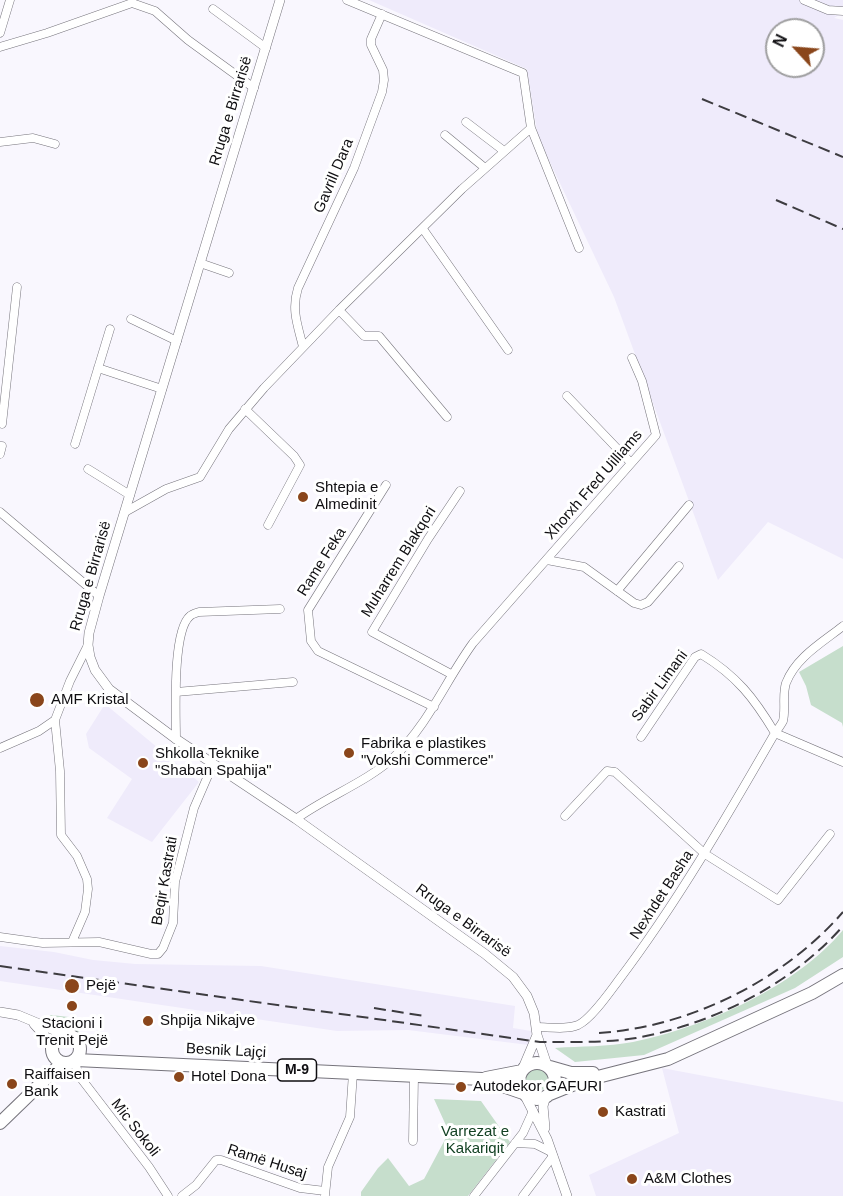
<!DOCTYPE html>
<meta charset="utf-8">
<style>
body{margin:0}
#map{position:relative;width:843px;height:1196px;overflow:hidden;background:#f9f7fe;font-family:Helvetica,sans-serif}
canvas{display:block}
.north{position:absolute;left:765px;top:18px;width:60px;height:60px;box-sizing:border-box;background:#fff;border:2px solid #9f9fa0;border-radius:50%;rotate:296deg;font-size:16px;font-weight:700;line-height:24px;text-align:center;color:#0f0e11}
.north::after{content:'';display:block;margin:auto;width:21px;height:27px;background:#8a461b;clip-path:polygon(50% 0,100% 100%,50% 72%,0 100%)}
</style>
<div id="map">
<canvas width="843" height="1196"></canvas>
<div class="north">N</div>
</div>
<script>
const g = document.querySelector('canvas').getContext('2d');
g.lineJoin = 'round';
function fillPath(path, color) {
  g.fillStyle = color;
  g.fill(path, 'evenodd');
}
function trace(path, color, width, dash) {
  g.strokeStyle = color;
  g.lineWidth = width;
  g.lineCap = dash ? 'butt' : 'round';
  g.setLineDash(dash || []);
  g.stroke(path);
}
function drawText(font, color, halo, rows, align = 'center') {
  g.font = font + ' Helvetica,sans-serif';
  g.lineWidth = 6;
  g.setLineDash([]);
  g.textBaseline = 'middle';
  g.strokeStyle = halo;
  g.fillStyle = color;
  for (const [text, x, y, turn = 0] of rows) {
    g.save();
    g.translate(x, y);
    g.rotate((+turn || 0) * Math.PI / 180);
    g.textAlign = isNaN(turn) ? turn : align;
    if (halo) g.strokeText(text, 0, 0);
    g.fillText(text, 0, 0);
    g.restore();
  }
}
const built = new Path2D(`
 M369,0H843V13L834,18L843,20V559L768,522L718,580L614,297L538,137L527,69ZM777,30H813V66H777Z
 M105,704L199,782L152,842L107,818L132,779L89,748L86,734Z
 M0,946L54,952L93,960L135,964L261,966L515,1006L513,1028L531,1031L529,1045L408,1030L337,1031L0,981Z
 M662,1068L843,1102V1196H596L589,1175L679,1133Z`);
const green = new Path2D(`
 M843,646V727L842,723L811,705L806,686L799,672Z
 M843,930V957L795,988L644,1055L575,1062L555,1048C581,1046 607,1047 633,1042C703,1028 796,987 843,930Z
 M51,1015L78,1018L79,1037L42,1021Z
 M526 1080a11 11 0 1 1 22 0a11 11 0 1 1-22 0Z
 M434,1099L481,1101L510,1142L468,1196H361V1192L378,1168L388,1158L409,1186L424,1179L449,1132Z`);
const minor = new Path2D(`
 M804,0L828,10L843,11
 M213,9L266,48
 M0,33L10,0
 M0,47L47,33L132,3L155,11L188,40L254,88
 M466,122L504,151
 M531,128L579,248
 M445,135L485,168
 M0,142L33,138L55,144
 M423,229L508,350
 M200,263L229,273
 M339,310L364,336H379L447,417
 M131,319L177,341
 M303,347C298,326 291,310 298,288L354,168L382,92L384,80L383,70L371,45V39L382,14
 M98,368L162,389
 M567,396L631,463
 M245,409L294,456L300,465L268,525
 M0,423L2,424L17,287
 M75,444L110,329
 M0,446H2L0,454
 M88,469L130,495
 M386,485L308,610L311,641L318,651L434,707
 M0,512L99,596
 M125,512L166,489L200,477L229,429L264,388L339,310L462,189L531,128L523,73L347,0
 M547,560L584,567L634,603L641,605L648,602L679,566
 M617,591L689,505
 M451,674L372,632L428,539L460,491
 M176,692L293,682
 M55,720L60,771L61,835L77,856L87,879L88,889L85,912L72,942
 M775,733L843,762
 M641,737L695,657L701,654C737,676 754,698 775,733
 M176,739C176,714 172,631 190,616C192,614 196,613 199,612L280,609
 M0,748L39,731L55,720L70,681L88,645
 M565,816L607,771L615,772L705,854L778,900L830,834
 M296,819C326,797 367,782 394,757C428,725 446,680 473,643L656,435L642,381L632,358
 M0,937L43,943L99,942L151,954H158L163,948L173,923L175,882L194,808L213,764
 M537,1027C549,1027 566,1030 578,1025C591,1019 609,993 618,981C677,903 726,818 775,733C778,729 781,725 783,721C786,709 782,695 786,683C796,657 823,642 843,626
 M74,1061L80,1077L149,1167L168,1196
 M413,1141L414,1076
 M515,1143L535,1144L551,1152
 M325,1195L328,1167L350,1117L353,1073
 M182,1196L196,1185L216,1160H221L300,1188L325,1191
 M474,1196L523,1133L533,1111
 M523,1196L553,1156`);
const tertiary = new Path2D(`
 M280,0L99,596L89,633L88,645L90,657L95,670L109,689L176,739L296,819L485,954L513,977L527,996L534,1013L537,1035L547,1065
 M0,1012L18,1015L66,1035
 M34,1024L45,1036L52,1048
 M523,1068L537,1035
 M524,1094L547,1139L567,1196
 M545,1128L543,1106L546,1096`);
const primary = new Path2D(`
 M52 1049a14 14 0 1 1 28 0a14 14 0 1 1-28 0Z
 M76,1060L482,1079L523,1093
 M519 1081a18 18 0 1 1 36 0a18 18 0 1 1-36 0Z
 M550,1067L571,1073H593
 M486,1078L522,1071
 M550,1094L582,1081L668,1059L812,993L843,975
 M0,1123L62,1063`);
const rail = new Path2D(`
 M702,99L843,157
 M776,200L843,229
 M0,966L540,1042C571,1042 605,1043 636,1038C713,1024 791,985 843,926
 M374,1008L424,1016
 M599,1033C690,1027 784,980 843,912`);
const markers = [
 [303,497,6,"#8a461b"],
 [37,700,8,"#8a461b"],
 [349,753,6,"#8a461b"],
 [143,763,6,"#8a461b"],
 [72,986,8,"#8a461b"],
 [72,1006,6,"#8a461b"],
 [148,1021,6,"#8a461b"],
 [179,1077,6,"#8a461b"],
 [12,1084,6,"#8a461b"],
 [461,1087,6,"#8a461b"],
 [603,1112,6,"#8a461b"],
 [632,1179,6,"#8a461b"]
];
const shields = [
 [297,1070,39]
];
const shieldNames = [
 ["M-9",297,1070]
];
const streetNames = [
 ["Rruga e Birrarisë",231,111,-73],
 ["Gavrill Dara",334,176,-67],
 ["Xhorxh Fred Uilliams",594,485,-49],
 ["Rame Feka",322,562,-58],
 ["Muharrem Blakqori",399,562,-58],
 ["Rruga e Birrarisë",91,576,-74],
 ["Sabir Limani",660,686,-54],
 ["Beqir Kastrati",165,881,-80],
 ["Nexhdet Basha",662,895,-57],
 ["Rruga e Birrarisë",463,921,36],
 ["Besnik Lajçi",226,1051,3],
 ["Mic Sokoli",135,1128,52],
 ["Ramë Husaj",267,1162,18]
];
const poiNames = [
 ["Shtepia e",315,488],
 ["Almedinit",315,505],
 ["AMF Kristal",51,700],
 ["Fabrika e plastikes",361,744],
 ["\"Vokshi Commerce\"",361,761],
 ["Shkolla Teknike",155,754],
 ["\"Shaban Spahija\"",155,771],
 ["Pejë",86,986],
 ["Shpija Nikajve",160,1021],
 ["Stacioni i",72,1024,"center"],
 ["Trenit Pejë",72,1041,"center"],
 ["Raiffaisen",24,1075],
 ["Bank",24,1092],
 ["Hotel Dona",191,1077],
 ["Autodekor GAFURI",473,1087],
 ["Kastrati",615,1112],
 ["A&M Clothes",644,1179]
];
const parkNames = [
 ["Varrezat e",475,1132],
 ["Kakariqit",475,1149]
];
fillPath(built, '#efebfb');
fillPath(green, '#c6decc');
trace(minor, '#76747c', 9);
trace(tertiary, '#76747c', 10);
trace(primary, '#76747c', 14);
trace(minor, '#fff', 8);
trace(tertiary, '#fff', 9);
trace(primary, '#fff', 12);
trace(rail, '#3d3c40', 2, [12, 6]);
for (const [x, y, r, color] of markers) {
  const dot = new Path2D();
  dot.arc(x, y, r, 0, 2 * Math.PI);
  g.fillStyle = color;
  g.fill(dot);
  trace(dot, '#fff', 2);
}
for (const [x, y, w] of shields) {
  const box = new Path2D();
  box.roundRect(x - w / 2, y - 11, w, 22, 4.5);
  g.fillStyle = '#fff';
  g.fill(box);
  trace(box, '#0f0e11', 1.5);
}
drawText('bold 14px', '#0f0e11', null, shieldNames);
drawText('15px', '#0f0e11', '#fff', streetNames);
drawText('15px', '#0f0e11', '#fff', poiNames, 'left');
drawText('15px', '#124123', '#fff', parkNames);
</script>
